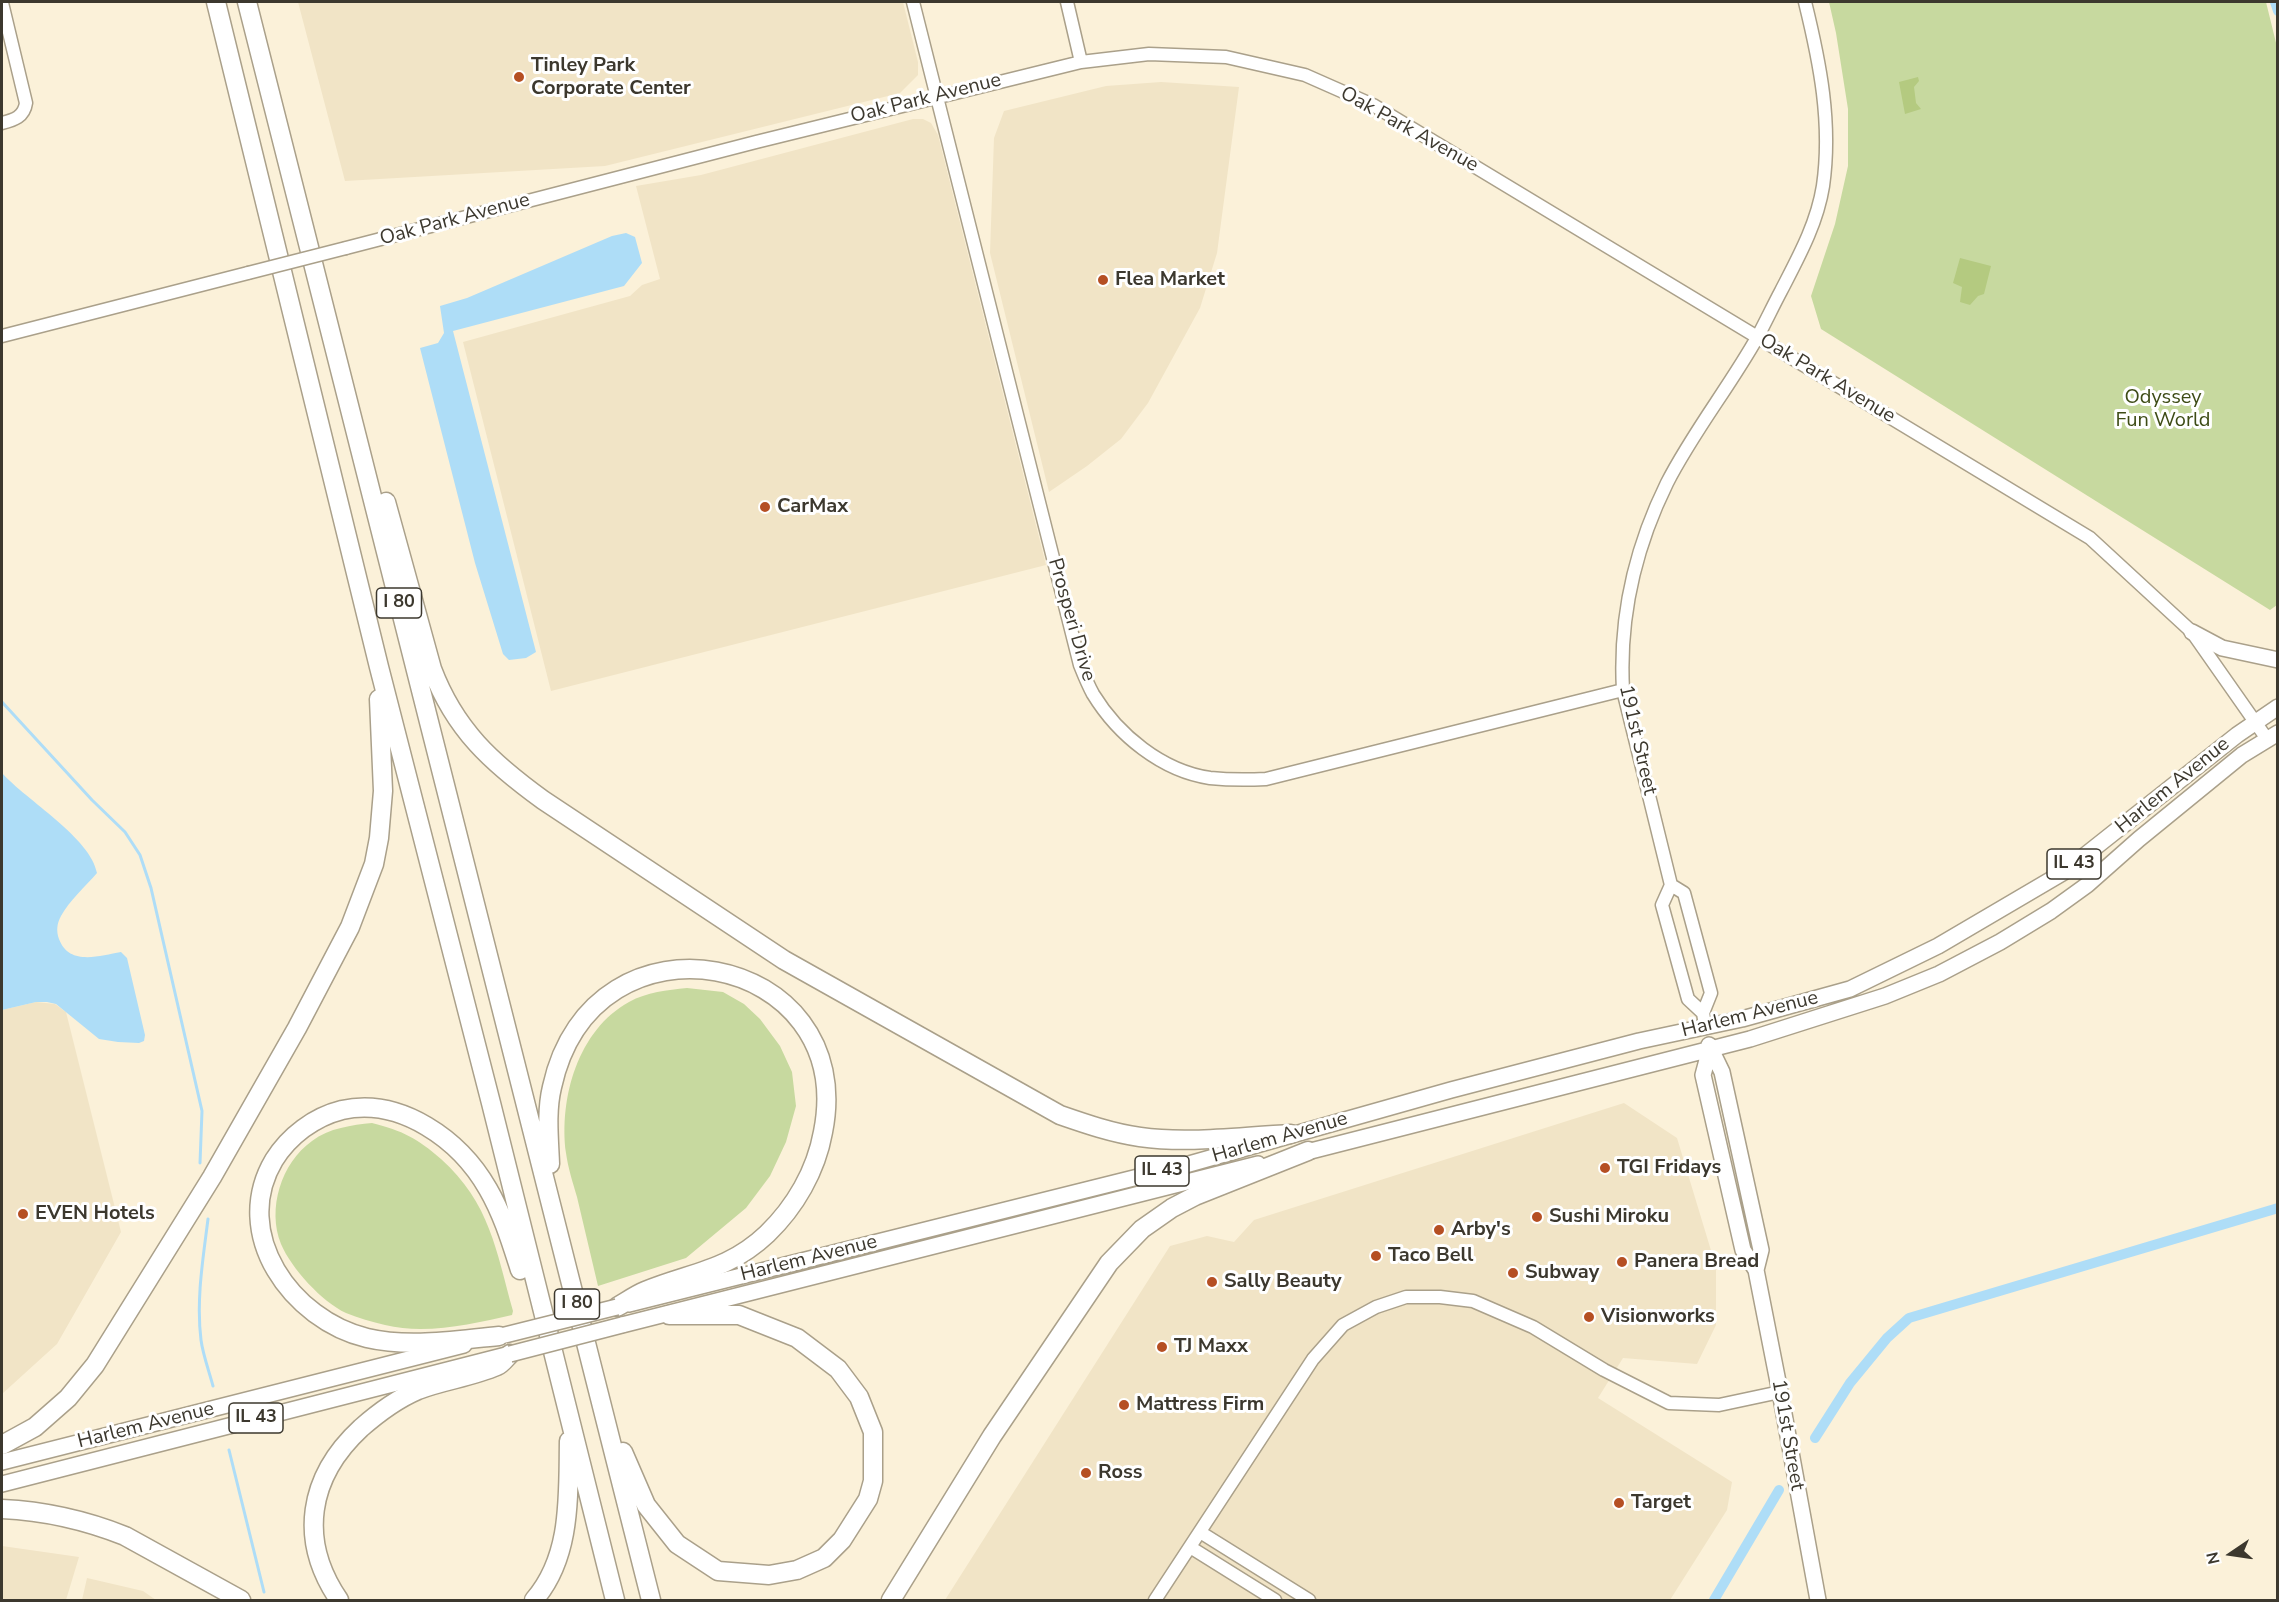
<!DOCTYPE html>
<style>
body{margin:0}
#map{position:relative;width:2279px;height:1602px;overflow:hidden;background:#fbf1d9;font-family:"Nunito Sans",sans-serif}
canvas{display:block}
.frame{position:absolute;inset:0;border:3px solid #3c382e;pointer-events:none}
.north{position:absolute;left:2201px;top:1524px;width:60px;height:60px;-webkit-text-stroke:4px #fff;paint-order:stroke;rotate:257deg;font-size:16px;font-weight:700;line-height:24px;text-align:center;color:#3c382e}
.north::after{content:'';display:block;margin:auto;width:21px;height:27px;background:#3c382e;clip-path:polygon(50% 0,100% 100%,50% 72%,0 100%)}
</style>
<div id="map">
<canvas width="2279" height="1602"></canvas>
<div class="frame"></div>
<div class="north">N</div>
</div>
<script>
const g = document.querySelector('canvas').getContext('2d');
g.lineJoin = 'round';
function fillPath(path, color) {
  g.fillStyle = color;
  g.fill(path, 'evenodd');
}
function trace(path, color, width, dash) {
  g.strokeStyle = color;
  g.lineWidth = width;
  g.lineCap = dash ? 'butt' : 'round';
  g.setLineDash(dash || []);
  g.stroke(path);
}
function drawText(font, color, halo, rows, align = 'center') {
  g.font = font + ' "Nunito Sans",sans-serif';
  g.lineWidth = 6;
  g.setLineDash([]);
  g.textBaseline = 'middle';
  g.strokeStyle = halo;
  g.fillStyle = color;
  for (const [text, x, y, turn = 0] of rows) {
    g.save();
    g.translate(x, y);
    g.rotate((+turn || 0) * Math.PI / 180);
    g.textAlign = isNaN(turn) ? turn : align;
    if (halo) g.strokeText(text, 0, 0);
    g.fillText(text, 0, 0);
    g.restore();
  }
}
const built = new Path2D(`
 M298,2H903L918,62V75L900,93L605,166L345,181Z
 M1161,82L1239,87L1217,253L1200,308L1148,403L1121,439L1087,466L1049,492L990,253L994,138L1004,111L1106,86Z
 M913,119H923L931,123L938,135L1046,565L551,691L463,342L630,296L642,285L660,279L636,186L701,175Z
 M36,1002L55,1004L66,1012L121,1232L57,1344L2,1394V1010Z
 M1624,1103L1677,1138L1716,1267V1325L1697,1364L1623,1358L1598,1398L1732,1482L1727,1510L1670,1600H945L1170,1246L1207,1236L1234,1242L1254,1220Z
 M2,1546L79,1557L66,1600H2Z
 M87,1578L143,1591L156,1600H82Z`);
const green = new Path2D(`
 M1829,2H2266L2278,51L2277,605L2270,610L1821,329L1811,296L1835,224L1848,166V109L1836,33Z
 M687,988L723,992L744,1004L760,1019L780,1046L792,1072L796,1106L786,1142L770,1176L746,1208L686,1258L598,1286C591,1256 584,1227 577,1197C573,1183 568,1168 566,1153C559,1098 578,1030 629,1002C647,992 667,990 687,988Z
 M372,1123C403,1131 417,1138 441,1159C490,1203 496,1250 513,1311L512,1315C472,1324 426,1335 385,1325C372,1322 358,1318 346,1313C322,1302 291,1268 281,1244C267,1209 281,1163 312,1141C329,1128 352,1125 372,1123Z`);
const forest = new Path2D(`
 M1918,77L1919,81L1914,87L1916,103L1921,109L1905,114L1899,82Z
 M1960,258L1991,266L1984,294L1978,296L1970,305L1960,302L1962,287L1953,283Z`);
const water = new Path2D(`
 M626,233L635,237L642,263L624,286L453,331L536,652L526,658L509,660L503,654L475,563L420,348L438,343L444,333L440,306L467,298L612,236Z
 M2,773C26,800 91,838 97,873C86,886 69,901 61,916C57,923 56,931 59,939C69,966 99,956 121,952L127,958L145,1035L144,1041L139,1043L118,1042L99,1039L56,1004L47,1002H36L2,1010Z`);
const stream = new Path2D(`
 M2,702L92,800L125,832L140,855L151,888L202,1111L200,1163
 M208,1219C203,1259 196,1300 201,1340C203,1355 209,1371 213,1386
 M229,1450L264,1592`);
const canal = new Path2D(`
 M2275,2L2278,11
 M1815,1438L1850,1383L1887,1338L1909,1318L2278,1208
 M1714,1600L1779,1490`);
const minor = new Path2D(`
 M913,2L1080,665C1084,675 1088,685 1093,694C1118,735 1162,771 1210,778C1229,780 1247,780 1266,779L1623,690
 M1067,2L1081,62
 M2,3L26,103C24,117 14,120 2,123
 M346,248L756,142L1081,62L1149,54L1226,57L1305,75L1373,105L2090,538L2192,632L2267,739
 M2,336L248,273
 M1671,885L1684,893L1711,993L1703,1013L1704,1019
 M1703,1013L1688,999L1662,905L1671,885L1623,690C1619,618 1635,548 1667,483C1693,432 1730,386 1758,336C1766,321 1773,306 1781,291C1798,258 1817,224 1823,186C1832,123 1820,63 1805,2
 M1200,1532L1309,1600
 M1190,1547L1275,1600
 M1155,1600L1313,1359L1343,1325L1376,1307L1406,1297H1440L1473,1301L1533,1327L1604,1370L1669,1403L1719,1405L1780,1392`);
const major = new Path2D(`
 M2192,632L2222,648L2278,660
 M1709,1045L1722,1072L1761,1250L1756,1270
 M1710,1049L1703,1075L1743,1250L1756,1270L1780,1392L1818,1600
 M1299,1154L1750,1039L1885,996L1939,974L2000,942L2051,911L2087,885L2139,839L2242,755L2278,733
 M629,1304L1182,1166L1451,1090L1639,1041L1742,1019L1850,989L1938,946L2064,872L2237,735L2278,707
 M622,1325L1258,1164
 M2,1462L464,1345
 M2,1484L510,1354`);
const highway = new Path2D(`
 M216,2L379,667L491,1103L615,1600
 M247,2L651,1600
 M386,502L432,669C455,730 492,763 543,800L784,960L1060,1115C1086,1124 1112,1133 1140,1137C1189,1144 1242,1136 1291,1134
 M550,1164C549,1138 546,1112 552,1087C593,899 859,952 823,1132C816,1171 795,1207 767,1234C728,1271 691,1272 645,1291C635,1295 626,1302 617,1307
 M499,1336C455,1340 410,1348 367,1338C292,1320 230,1234 274,1160C289,1136 314,1117 342,1110C401,1097 460,1140 488,1189C503,1215 511,1242 520,1270
 M2,1445L35,1427L68,1398L95,1365L212,1177L297,1028L350,927L374,864L379,838L383,791L379,699
 M623,1452L646,1505L677,1544L718,1571L769,1575L797,1570L824,1558L842,1540L868,1499L873,1481V1432L859,1397L838,1369L797,1338L739,1315H669
 M2,1509C45,1511 85,1520 125,1536L241,1600
 M339,1600C298,1540 308,1477 361,1428C378,1413 397,1399 418,1390C444,1380 472,1377 497,1366C502,1364 506,1358 510,1354
 M534,1600C572,1556 568,1496 569,1441
 M891,1600L992,1436L1109,1263L1142,1229L1172,1208L1195,1196L1308,1151`);
const minorBridge = new Path2D(`
 M248,273L346,248`);
const majorBridge = new Path2D(`
 M505,1335L617,1307
 M510,1354L622,1325`);
const markers = [
 [519,77,6,"#b54f23"],
 [1103,280,6,"#b54f23"],
 [765,507,6,"#b54f23"],
 [1605,1168,6,"#b54f23"],
 [23,1214,6,"#b54f23"],
 [1537,1217,6,"#b54f23"],
 [1439,1230,6,"#b54f23"],
 [1376,1256,6,"#b54f23"],
 [1622,1262,6,"#b54f23"],
 [1513,1273,6,"#b54f23"],
 [1212,1282,6,"#b54f23"],
 [1589,1317,6,"#b54f23"],
 [1162,1347,6,"#b54f23"],
 [1124,1405,6,"#b54f23"],
 [1086,1473,6,"#b54f23"],
 [1619,1503,6,"#b54f23"]
];
const shields = [
 [399,603,45],
 [2074,864,54],
 [1162,1171,54],
 [577,1304,45],
 [256,1418,54]
];
const shieldNames = [
 ["I 80",399,603],
 ["IL 43",2074,864],
 ["IL 43",1162,1171],
 ["I 80",577,1304],
 ["IL 43",256,1418]
];
const poiNames = [
 ["Tinley Park",531,66],
 ["Corporate Center",531,89],
 ["Flea Market",1115,280],
 ["CarMax",777,507],
 ["TGI Fridays",1617,1168],
 ["EVEN Hotels",35,1214],
 ["Sushi Miroku",1549,1217],
 ["Arby's",1451,1230],
 ["Taco Bell",1388,1256],
 ["Panera Bread",1634,1262],
 ["Subway",1525,1273],
 ["Sally Beauty",1224,1282],
 ["Visionworks",1601,1317],
 ["TJ Maxx",1174,1347],
 ["Mattress Firm",1136,1405],
 ["Ross",1098,1473],
 ["Target",1631,1503]
];
const streetNames = [
 ["Oak Park Avenue",926,99,-14],
 ["Oak Park Avenue",1409,130,29],
 ["Oak Park Avenue",455,220,-15],
 ["Oak Park Avenue",1827,379,31],
 ["Prosperi Drive",1071,620,74],
 ["191st Street",1637,740,77],
 ["Harlem Avenue",2173,786,-39],
 ["Harlem Avenue",1750,1015,-14],
 ["Harlem Avenue",1280,1138,-16],
 ["Harlem Avenue",809,1259,-14],
 ["Harlem Avenue",146,1426,-14],
 ["191st Street",1787,1435,80]
];
const parkNames = [
 ["Odyssey",2163,398],
 ["Fun World",2163,421]
];
fillPath(built, '#f1e4c6');
fillPath(green, '#c7d99f');
fillPath(forest, '#b4ca80');
fillPath(water, '#aeddf7');
trace(stream, '#aeddf7', 3);
trace(canal, '#aeddf7', 10);
trace(minor, '#aaa08a', 15);
trace(major, '#aaa08a', 18);
trace(highway, '#aaa08a', 21);
trace(minor, '#fff', 12);
trace(major, '#fff', 15);
trace(highway, '#fff', 18);
trace(minorBridge, '#aaa08a', 15, []);
trace(majorBridge, '#aaa08a', 18, []);
trace(minorBridge, '#fff', 12);
trace(majorBridge, '#fff', 15);
for (const [x, y, r, color] of markers) {
  const dot = new Path2D();
  dot.arc(x, y, r, 0, 2 * Math.PI);
  g.fillStyle = color;
  g.fill(dot);
  trace(dot, '#fff', 2);
}
for (const [x, y, w] of shields) {
  const box = new Path2D();
  box.roundRect(x - w / 2, y - 15, w, 30, 4.5);
  g.fillStyle = '#fff';
  g.fill(box);
  trace(box, '#3c382e', 1.5);
}
drawText('bold 18px', '#3c382e', null, shieldNames);
drawText('bold 20px', '#3c382e', '#fff', poiNames, 'left');
drawText('20px', '#3c382e', '#fff', streetNames);
drawText('20px', '#3e4c16', '#fff', parkNames);
</script>
